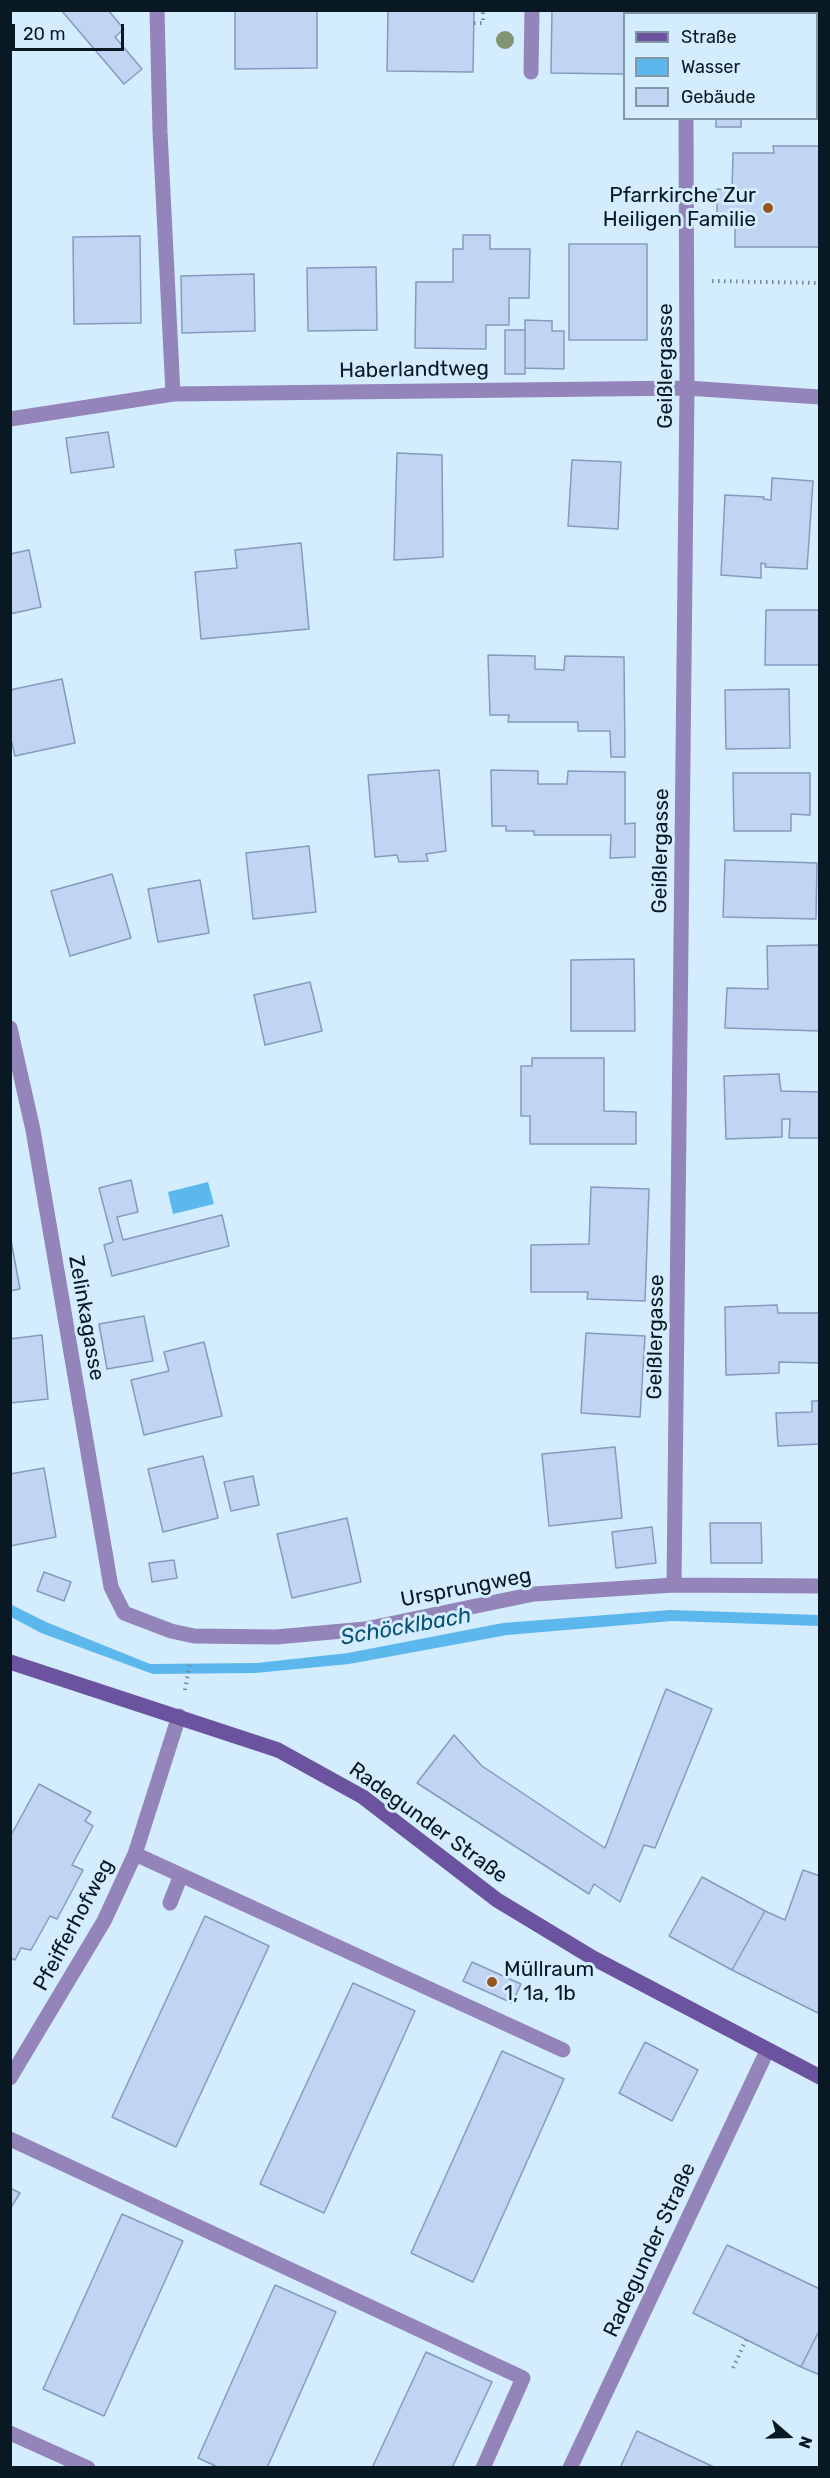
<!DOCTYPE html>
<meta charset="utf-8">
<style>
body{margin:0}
#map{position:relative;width:830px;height:2478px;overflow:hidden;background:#d3ecfe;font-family:Rubik,sans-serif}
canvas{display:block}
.frame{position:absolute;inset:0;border:12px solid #091923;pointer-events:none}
.legend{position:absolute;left:623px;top:12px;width:195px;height:108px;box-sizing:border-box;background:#d3ecfe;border:2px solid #8298a6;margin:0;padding:8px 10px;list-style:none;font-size:18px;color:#091923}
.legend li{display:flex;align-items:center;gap:12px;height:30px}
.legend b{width:30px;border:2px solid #8298a6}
.north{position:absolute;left:758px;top:2406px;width:60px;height:60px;-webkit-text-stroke:4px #d3ecfe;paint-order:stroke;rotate:110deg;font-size:16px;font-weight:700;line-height:24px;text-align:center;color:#091923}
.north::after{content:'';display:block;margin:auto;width:21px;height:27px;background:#091923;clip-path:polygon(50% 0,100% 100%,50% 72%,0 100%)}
.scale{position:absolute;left:12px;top:24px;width:112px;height:27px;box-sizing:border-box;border:3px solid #091923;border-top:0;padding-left:8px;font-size:18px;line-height:21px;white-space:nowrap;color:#091923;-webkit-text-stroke:4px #d3ecfe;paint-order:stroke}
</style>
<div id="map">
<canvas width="830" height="2478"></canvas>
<div class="frame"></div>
<ul class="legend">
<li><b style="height:8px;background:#6c539f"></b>Straße</li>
<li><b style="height:16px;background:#5cb7ec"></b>Wasser</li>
<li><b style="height:16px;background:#c1d5f3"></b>Gebäude</li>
</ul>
<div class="north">N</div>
<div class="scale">20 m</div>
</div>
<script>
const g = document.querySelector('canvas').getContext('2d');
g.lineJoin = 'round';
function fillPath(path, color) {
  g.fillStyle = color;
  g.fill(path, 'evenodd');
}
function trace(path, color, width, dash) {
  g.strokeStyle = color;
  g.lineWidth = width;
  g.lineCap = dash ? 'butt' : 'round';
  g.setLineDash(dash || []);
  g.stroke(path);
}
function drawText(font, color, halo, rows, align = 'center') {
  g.font = font + ' Rubik,sans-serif';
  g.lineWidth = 6;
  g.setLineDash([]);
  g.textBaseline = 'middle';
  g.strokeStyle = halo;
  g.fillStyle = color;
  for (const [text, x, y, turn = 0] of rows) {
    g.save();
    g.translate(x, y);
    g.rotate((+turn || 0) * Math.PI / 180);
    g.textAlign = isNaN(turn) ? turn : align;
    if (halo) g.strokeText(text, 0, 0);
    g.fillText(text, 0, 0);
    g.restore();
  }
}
const water = new Path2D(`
 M208,1182L214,1204L173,1214L168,1192Z
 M10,1604L46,1622L150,1664L257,1663L348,1653L503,1623L670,1610L819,1615L820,1626L672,1621L507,1635L349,1664L255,1673L153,1674L41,1633L11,1617Z`);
const building = new Path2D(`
 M61,10H108L124,29L115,37L142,69L124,84Z
 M235,10H317V68L235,69Z
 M388,10H474L473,72L387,71Z
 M552,10H636V14H624V74L551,73Z
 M716,118H741V127H716Z
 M773,146H820V247H735V226H717V189L732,190L733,153H774Z
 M463,235H490V249H530L529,298H509V325H486V349L415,348L416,282H453V249H463Z
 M140,236L141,323L74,324L73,237Z
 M569,244H647V340H569Z
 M376,267L377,330L308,331L307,268Z
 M254,274L255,331L182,333L181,276Z
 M525,320L552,321V331H564V369L525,368Z
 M505,330H525V374H505Z
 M108,432L114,467L71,473L66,438Z
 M397,453L442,455L443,557L394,560Z
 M572,460L621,462L618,529L568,526Z
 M772,478L813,481L807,569L765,567L766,564L761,563V578L721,575L725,495L764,497L763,499L771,500Z
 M301,543L309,629L201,639L195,572L237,568L235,550Z
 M29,550L41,607L10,614V554Z
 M766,610H820V665H765Z
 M488,655L535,656V669L564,670L565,656L624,657L625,757H611L610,731H578V722H508L509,715H490Z
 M62,679L75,743L15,756L10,735V690Z
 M789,689L790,748L726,749L725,690Z
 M439,770L446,851L426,854L428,861L399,862L397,855L375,857L368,775Z
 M491,770L538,771V784H567L568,771L625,772V824L635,823V857L610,858L611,835H534V831H506V826H492Z
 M733,773H810V815L791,814V831H734Z
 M309,846L316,912L253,919L246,853Z
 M725,860L817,863L816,919L723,917Z
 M112,874L131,938L70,956L51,891Z
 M200,880L209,933L158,942L148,889Z
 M819,945L820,1031L725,1028L727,988L768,989L767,946Z
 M634,959L635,1031H571V960Z
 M310,982L322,1031L265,1045L254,995Z
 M532,1058H604V1111L636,1112V1144H530V1116H521V1066H532Z
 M779,1074L781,1091L820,1092V1138H789L790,1119H782V1137L726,1139L724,1076Z
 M131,1180L138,1212L117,1217L123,1240L222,1215L229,1246L112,1276L104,1245L113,1242L99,1188Z
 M591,1187L649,1189L645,1301L587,1299L588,1292H531V1245L589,1244Z
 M10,1235L20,1289L10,1291Z
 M777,1305L778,1313H820V1363L779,1362V1373L726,1375L725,1307Z
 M144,1316L153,1361L107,1369L99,1324Z
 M586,1333L645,1336L640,1417L581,1413Z
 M42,1335L48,1399L10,1403V1339Z
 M204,1342L222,1416L144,1435L131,1380L169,1371L164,1352Z
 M812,1401H820V1444L778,1446L776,1413L812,1412Z
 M615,1447L622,1518L549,1526L542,1454Z
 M203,1456L218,1518L163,1532L148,1469Z
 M44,1468L56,1537L10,1546V1474Z
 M253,1476L259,1505L231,1511L224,1482Z
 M347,1518L361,1582L292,1598L277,1534Z
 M710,1523H761L762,1563H711Z
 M652,1527L656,1563L616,1568L612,1532Z
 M174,1560L177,1578L152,1582L149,1563Z
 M44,1572L71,1582L64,1601L37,1591Z
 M666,1689L712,1709L655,1848L644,1845L620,1902L594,1884L589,1894L417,1783L454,1735L482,1766L605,1848Z
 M39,1784L91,1812L85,1821L93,1826L72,1865L83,1870L57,1919L50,1916L31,1950L21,1948L15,1960L10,1958V1837Z
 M803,1870L820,1876V2014L732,1970L765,1911L785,1920Z
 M702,1877L765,1911L732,1970L669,1936Z
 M205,1916L269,1946L176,2147L112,2117Z
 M472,1962L521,1984L512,2003L463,1981Z
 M353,1983L415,2011L324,2213L260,2184Z
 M645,2042L698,2070L672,2121L619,2093Z
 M502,2051L564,2079L473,2282L411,2253Z
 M10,2188L20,2193L10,2209Z
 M122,2214L183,2241L104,2416L43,2389Z
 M727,2245L820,2289V2329L801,2367L693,2313Z
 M275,2285L336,2312L267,2468H220L198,2458Z
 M820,2329V2375L801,2367Z
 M426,2352L492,2382L452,2468H372Z
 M637,2431L716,2468H620Z`);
const path = new Path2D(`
 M474,23H483V10
 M712,281L820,283
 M185,1690L190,1663
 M733,2368L746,2340`);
const lane = new Path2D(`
 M157,10L160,132L173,394
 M531,72L532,10
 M135,1854L563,2050
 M170,1903L181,1875
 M10,2139L523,2378L483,2468
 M10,2433L88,2468`);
const street = new Path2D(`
 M685,10V14
 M10,419L173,394L687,388L820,397
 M10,1028L33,1130L111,1587L124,1613L171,1631L194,1636L276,1637L365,1629L534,1594L674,1585L820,1586
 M674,1585L687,388L686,118
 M10,2078L104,1921L135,1854L179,1716
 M570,2468L767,2051`);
const secondary = new Path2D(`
 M10,1662L278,1750L363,1797L497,1900L593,1958L820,2077`);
const trees = [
 [505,40]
];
const markers = [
 [768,208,6,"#94551e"],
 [492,1982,6,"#94551e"]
];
const poiNames = [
 ["Pfarrkirche Zur",756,196],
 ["Heiligen Familie",756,220],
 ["Müllraum",504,1970,"left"],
 ["1, 1a, 1b",504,1994,"left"]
];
const streetNames = [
 ["Geißlergasse",666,366,-90],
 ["Haberlandtweg",414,370,-1],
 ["Geißlergasse",661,851,-89],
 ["Zelinkagasse",86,1318,80],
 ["Geißlergasse",656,1337,-89],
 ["Ursprungweg",466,1588,-11],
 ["Radegunder Straße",428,1823,36],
 ["Pfeifferhofweg",74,1925,-62],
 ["Radegunder Straße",650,2250,-65]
];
const waterNames = [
 ["Schöcklbach",406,1627,-10]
];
fillPath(water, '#5cb7ec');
fillPath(building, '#c1d5f3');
trace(building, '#829bbe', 1.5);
trace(path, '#748997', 4, [1.5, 4.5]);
trace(lane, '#9384b9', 15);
trace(street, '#9384b9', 15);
trace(secondary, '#6c539f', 15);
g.fillStyle = '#839374';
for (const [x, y] of trees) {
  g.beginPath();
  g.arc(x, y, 9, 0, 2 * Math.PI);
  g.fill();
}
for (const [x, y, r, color] of markers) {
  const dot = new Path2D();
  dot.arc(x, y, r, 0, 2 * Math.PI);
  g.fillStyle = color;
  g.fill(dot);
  trace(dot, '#d3ecfe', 2);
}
drawText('21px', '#091923', '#d3ecfe', poiNames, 'right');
drawText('21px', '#091923', '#d3ecfe', streetNames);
drawText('italic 22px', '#085276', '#d3ecfe', waterNames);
</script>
